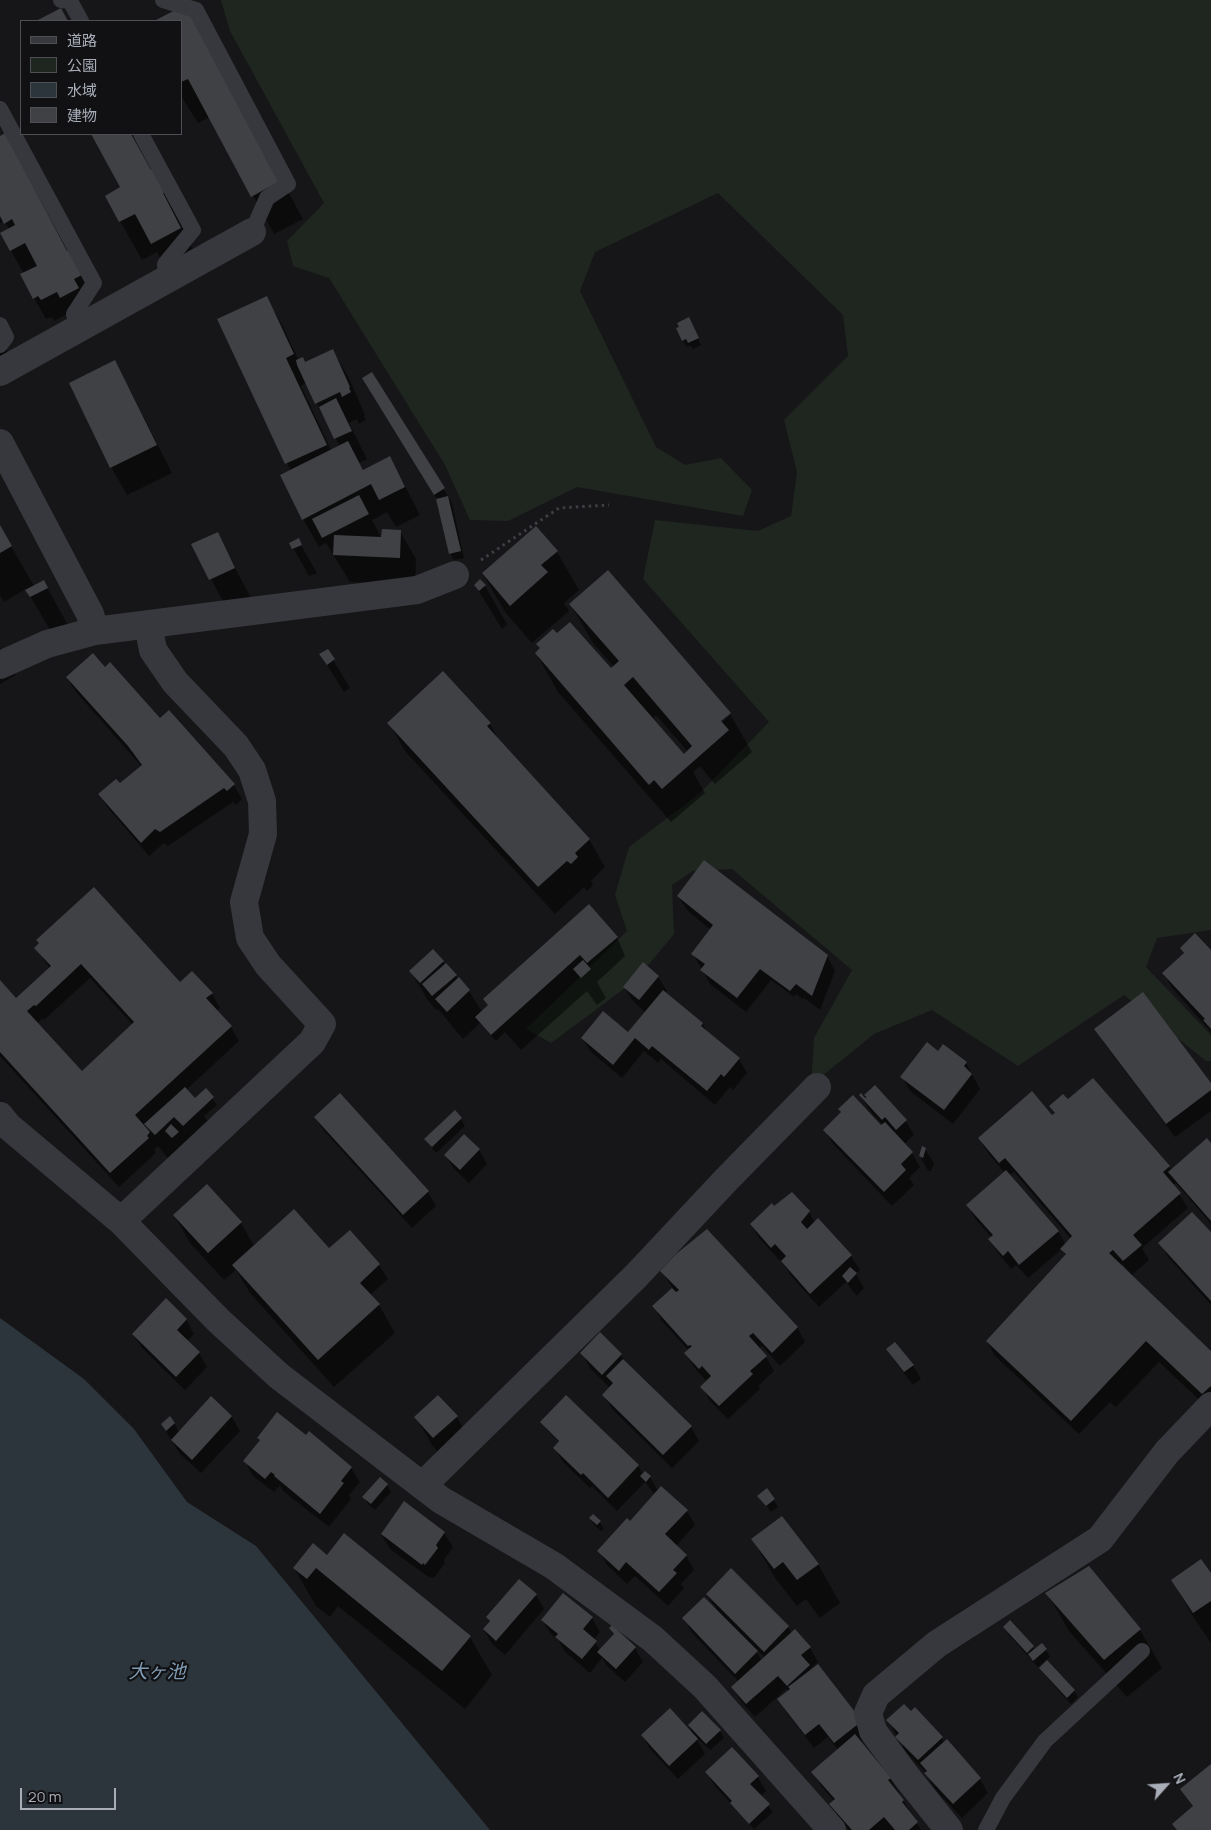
<!DOCTYPE html>
<meta charset="utf-8">
<style>
body{margin:0}
#map{position:relative;width:1211px;height:1830px;overflow:hidden;background:#161618;font-family:Manrope,"Noto Sans JP",sans-serif}
canvas{display:block}
.legend{position:absolute;left:20px;top:20px;width:162px;height:115px;box-sizing:border-box;background:#111113;border:1px solid #4d4f55;margin:0;padding:6px 9px;list-style:none;font-size:15px;color:#a8adb8}
.legend li{display:flex;align-items:center;gap:10px;height:25px}
.legend b{width:25px;border:1px solid #4d4f55}
.north{position:absolute;left:1141px;top:1760px;width:50px;height:50px;-webkit-text-stroke:4px #111113;paint-order:stroke;rotate:64deg;font-size:14px;font-weight:700;line-height:20px;text-align:center;color:#a8adb8}
.north::after{content:'';display:block;margin:auto;width:18px;height:22px;background:#a8adb8;clip-path:polygon(50% 0,100% 100%,50% 72%,0 100%)}
.scale{position:absolute;left:20px;top:1788px;width:96px;height:22px;box-sizing:border-box;border:2px solid #a8adb8;border-top:0;padding-left:6px;font-size:15px;line-height:18px;white-space:nowrap;color:#a8adb8;-webkit-text-stroke:4px #111113;paint-order:stroke}
</style>
<div id="map">
<canvas width="1211" height="1830"></canvas>
<ul class="legend">
<li><b style="height:6px;background:#37383d"></b>道路</li>
<li><b style="height:14px;background:#1e261f"></b>公園</li>
<li><b style="height:14px;background:#2c353c"></b>水域</li>
<li><b style="height:14px;background:#404145"></b>建物</li>
</ul>
<div class="north">N</div>
<div class="scale">20 m</div>
</div>
<script>
const g = document.querySelector('canvas').getContext('2d');
g.lineJoin = 'round';
function fillPath(path, color) {
  g.fillStyle = color;
  g.fill(path, 'evenodd');
}
function trace(path, color, width, dash) {
  g.strokeStyle = color;
  g.lineWidth = width;
  g.lineCap = dash ? 'butt' : 'round';
  g.setLineDash(dash || []);
  g.stroke(path);
}
function drawText(font, color, halo, rows, align = 'center') {
  g.font = font + ' Manrope,"Noto Sans JP",sans-serif';
  g.lineWidth = 4.5;
  g.setLineDash([]);
  g.textBaseline = 'middle';
  g.strokeStyle = halo;
  g.fillStyle = color;
  for (const [text, x, y, turn = 0] of rows) {
    g.save();
    g.translate(x, y);
    g.rotate((+turn || 0) * Math.PI / 180);
    g.textAlign = isNaN(turn) ? turn : align;
    if (halo) g.strokeText(text, 0, 0);
    g.fillText(text, 0, 0);
    g.restore();
  }
}
const green = new Path2D(`
 M221,0H1211V930L1157,938L1146,967L1211,1035V1061H1206L1124,995L1018,1066L932,1010L874,1034L811,1085L814,1038L852,970L732,869L693,871L672,885L674,934L636,980L551,1043L526,1029L627,931L615,895L629,847L699,794L769,722L643,579L655,520L758,531L791,516L797,472L784,420L848,356L843,315L718,193L595,252L580,291L656,447L685,465L721,458L752,490L743,516L577,487L508,521L470,520L445,465L329,278L293,266L287,241L324,203L230,31Z`);
const water = new Path2D(`
 M0,1318L84,1379L134,1429L187,1502L256,1546L490,1830H0Z`);
const shadow = new Path2D(`
 M186,5L303,219L274,234L210,117L198,123L181,96V21H157Z
 M93,134H133L136,140L134,141L186,231L184,232L202,266L174,282L157,252L142,260L120,221L121,188Z
 M0,138L17,156L68,252L93,293L85,301L90,310L69,313L54,321L52,317L46,319L34,298L24,274L1,233L9,229L4,221L0,223Z
 M266,297L282,325L299,361L305,363L333,351L349,378L365,415L364,416L366,420L359,424L357,419L349,423L367,459L359,463L364,471L389,458L405,486L420,515L396,527L387,512L372,520L382,539L400,531L416,559L415,585L350,582L326,543L319,547L303,519L291,471L219,319ZM306,383L340,446L331,450L301,386Z
 M692,325L701,345L693,349L690,345L687,347L683,340Z
 M0,338L13,362L0,369Z
 M114,362L130,390L172,473L127,495L111,467Z
 M372,373L452,503L464,558L454,560L450,553L437,499L371,393Z
 M0,527L34,586L44,582L69,627L53,635L26,589L4,602L0,595Z
 M217,534L250,596L226,607L193,545Z
 M298,540L317,573L309,576L291,544Z
 M557,552L579,590L564,603L569,611L532,643L505,612L483,574Z
 M608,572L730,714L752,752L715,784L700,766L693,772L705,793L671,822L558,692L536,653L541,650L538,644L611,670L614,667L593,643L571,605ZM729,713L730,715L720,724V721ZM656,715L688,752L684,756L652,719Z
 M475,585L485,586L507,624L502,629Z
 M0,647L16,675L0,684Z
 M327,650L350,688L344,692L321,655Z
 M105,668L160,719L169,712L234,785L242,799L236,805L233,802L168,846L164,843L149,856L108,808L100,794L120,785L142,767L76,692L67,678Z
 M389,723L490,724L500,742L589,839L605,867L591,881L593,885L587,891L584,887L555,914L405,751Z
 M678,896L827,956L835,971L820,1010L804,998L803,999L796,994L794,997L771,980L746,1012L710,984L693,954L711,930L687,910Z
 M617,937L625,956L597,982L606,998L597,1005L587,991L521,1050L505,1032L496,1041L480,1023L463,1039L438,1009L436,1010L427,999L411,972L443,962L469,991L482,1012L489,1006L485,999Z
 M36,948L180,984L212,994L220,1008L216,1011L231,1027L239,1041L186,1090L195,1100L206,1090L217,1105L204,1116L210,1126L171,1162L158,1146L154,1150L156,1153L119,1187L0,1056V982L16,1000L50,969ZM90,978L133,1025L82,1072L37,1024L43,1018L44,1020Z
 M1181,949L1211,952V1032L1172,988L1164,973L1184,954Z
 M643,964L658,977L667,991L665,993L702,1024L707,1032L739,1059L747,1073L733,1090L730,1087L715,1105L661,1059L658,1063L644,1051L622,1078L591,1052L582,1038L629,1034L646,1013L633,1001L624,987Z
 M1096,1029L1211,1085V1111L1175,1137L1104,1043Z
 M938,1053L966,1063L980,1089L953,1124L910,1091L902,1077Z
 M1093,1080L1172,1171L1211,1145V1224L1176,1183L1173,1185L1188,1208L1142,1248L1149,1260L1131,1276L1211,1352V1411L1159,1362L1116,1407L1110,1402L1079,1434L995,1356L987,1341L1066,1256L1062,1249L1028,1278L1016,1265L1011,1269L998,1253L990,1239L992,1238L976,1220L968,1206L1005,1173L988,1153L979,1138L1052,1117L1055,1114L1051,1107L1068,1101ZM1014,1172L1071,1239L1066,1245L1058,1231L1009,1175ZM1122,1263L1130,1273L1129,1274L1120,1265Z
 M861,1096L865,1100L906,1121L914,1135L904,1144L912,1153L920,1167L909,1178L914,1185L892,1206L833,1144L825,1130L841,1113L839,1110L884,1129L885,1127L869,1110Z
 M315,1117L428,1192L436,1206L412,1228L324,1131Z
 M461,1119L465,1126L436,1153L426,1140Z
 M925,1149L934,1163L931,1171H928L920,1156Z
 M479,1150L487,1164L469,1183L454,1169L446,1155Z
 M207,1185L241,1223L254,1246L329,1250L350,1232L379,1265L388,1279L370,1295L379,1305L395,1333L334,1387L250,1293L236,1270L224,1280L190,1243L174,1215Z
 M774,1208L809,1212L815,1223L818,1220L851,1256L860,1270L856,1274L864,1288L857,1296L846,1282L819,1307L791,1276L782,1260L780,1261L759,1238L751,1224Z
 M1211,1234V1305L1168,1257L1160,1243Z
 M662,1271L797,1327L805,1342L780,1366L762,1346L759,1349L766,1357L774,1371L758,1386L760,1389L728,1419L710,1401L702,1387L707,1382L694,1367L686,1353L689,1351L662,1321L654,1307L673,1289Z
 M186,1319L194,1334L187,1341L199,1353L207,1367L185,1390L142,1348L133,1334Z
 M600,1334L621,1355L626,1363L691,1427L699,1441L672,1468L612,1409L604,1395L610,1388L590,1368L582,1353Z
 M888,1349L913,1365L921,1379L913,1385L896,1363Z
 M212,1398L232,1417L240,1431L201,1473L180,1454L162,1425L174,1423L179,1432Z
 M416,1417H457L472,1445L449,1465L432,1445Z
 M542,1422L638,1465L643,1475L645,1473L650,1477L658,1491L687,1511L695,1525L676,1546L686,1555L694,1570L681,1584L684,1588L668,1606L635,1576L627,1584L607,1565L599,1551L630,1522L655,1495L645,1482L617,1511L592,1486L590,1488L563,1462L554,1448L559,1442L546,1429Z
 M306,1437L351,1468L360,1482L349,1495L351,1499L329,1527L283,1491L280,1485L274,1492L253,1476L245,1461L260,1442L258,1438Z
 M387,1485L391,1492L375,1510L368,1504L364,1497Z
 M759,1496L774,1500L778,1507L771,1512Z
 M404,1503L444,1533L453,1547L444,1560L445,1563L434,1578L432,1577L430,1578L390,1549L382,1535Z
 M591,1519L600,1522L604,1529L601,1531L594,1525Z
 M753,1540L818,1564L840,1603L820,1618L806,1599L797,1606L775,1578Z
 M327,1556L470,1637L492,1675L465,1709L338,1606L330,1617L316,1606L294,1568Z
 M731,1570L788,1627L792,1634L810,1648L818,1662L810,1669L869,1736L860,1743L890,1778L921,1830H849L839,1818L831,1804L834,1801L821,1786L813,1772L838,1750L828,1737L814,1748L787,1713L779,1699L789,1692L786,1689L755,1717L741,1701L732,1687L739,1682L692,1633L684,1618L717,1610L707,1595ZM756,1648L765,1658L762,1661L755,1649Z
 M1211,1575V1643L1194,1618L1172,1580Z
 M1047,1593L1140,1630L1162,1668L1127,1697L1069,1631Z
 M536,1595L544,1609L505,1655L492,1644L484,1630L490,1623L487,1617Z
 M592,1618L600,1632L594,1640L600,1650L614,1635L610,1629L635,1648L643,1662L625,1682L607,1666L602,1658L590,1673L565,1652L559,1641L551,1634L542,1620Z
 M1010,1622L1035,1650L1041,1644L1046,1650L1050,1657L1038,1667L1008,1634L1004,1628Z
 M1041,1669L1074,1691L1078,1697L1071,1704L1045,1675Z
 M911,1713L942,1738L944,1743L980,1779L988,1793L962,1818L934,1788L926,1773L905,1751L888,1720Z
 M689,1726L720,1731L724,1738L710,1750L695,1736L705,1754L678,1779L650,1749L642,1735H693Z
 M732,1749L758,1777L766,1791L761,1796L773,1812L754,1829L715,1786L706,1772Z`);
const building = new Path2D(`
 M187,4L282,180L251,197L188,79L181,82V21H154Z
 M61,8L68,21H36Z
 M5,133L67,251L69,249L82,275L74,279L79,288L60,298L57,292L41,300L38,296L33,299L20,274L37,266L25,243L10,251L0,233L15,225L12,219L4,224L0,216V136Z
 M91,134H131L151,170L152,169L165,192L163,193L181,228L151,244L135,214L119,222L105,196L120,187Z
 M267,296L294,354L286,358L327,445L285,464L217,319Z
 M689,317L699,338L688,343L686,339L682,341L676,328L679,327L677,323Z
 M333,349L350,387L349,388L351,392L342,397L340,392L315,404L297,365L296,360L303,357L305,362Z
 M115,360L157,445L110,468L69,383Z
 M372,372L445,488L434,495L362,378Z
 M336,398L352,431L334,439L319,407Z
 M348,441L363,470L390,456L405,487L379,500L371,484L302,520L280,475Z
 M359,495L369,514L322,538L312,519Z
 M448,496L461,551L449,554L436,499Z
 M0,525L12,546L0,553Z
 M536,526L558,551L541,565L548,572L510,606L482,573Z
 M382,529L401,530L400,558L333,555L334,535L381,537Z
 M218,532L235,568L209,580L191,544Z
 M299,538L302,545L292,549L289,543Z
 M608,570L731,713L721,721L729,730L662,789L654,780L649,785L535,653L540,648L536,644L553,629L557,633L570,622L611,668L619,661L569,604ZM633,677L692,746L684,754L624,685Z
 M480,579L486,585L479,591L474,585Z
 M44,580L48,588L30,597L25,590Z
 M328,649L335,659L327,665L319,654Z
 M93,653L105,667L110,662L160,718L169,710L235,784L227,791L224,788L160,832L155,829L141,843L98,794L116,779L120,783L142,765L128,746L66,677Z
 M443,671L491,723L487,726L590,839L575,853L578,857L571,864L567,861L538,887L387,723Z
 M704,860L828,955L812,996L796,984L790,991L760,969L737,998L700,970L705,964L691,954L713,925L677,896Z
 M94,887L180,982L192,971L213,993L206,998L232,1026L135,1115L150,1132L147,1136L149,1138L110,1173L0,1052V980L16,998L51,966L34,948L39,943L36,940ZM81,964L134,1022L82,1071L27,1011L34,1005L36,1006Z
 M589,904L618,937L587,963L580,955L491,1035L475,1017L488,1005L483,999Z
 M1195,933L1211,950V1029L1203,1020L1205,1019L1162,973L1184,953L1180,948Z
 M433,949L444,961L420,983L409,971Z
 M583,960L591,969L581,978L573,969Z
 M643,962L659,976L639,1000L623,987Z
 M446,963L457,975L432,996L422,984Z
 M459,977L470,990L447,1012L435,999Z
 M663,990L703,1023L701,1026L740,1058L724,1077L721,1074L707,1091L652,1046L649,1050L635,1038L613,1065L581,1038L603,1011L628,1032Z
 M1143,992L1211,1083V1090L1166,1124L1094,1029Z
 M927,1042L938,1051L943,1044L967,1062L964,1066L972,1074L944,1110L900,1077Z
 M1093,1078L1170,1166L1163,1172L1181,1193L1133,1235L1142,1245L1123,1261L1113,1250L1109,1253L1211,1351V1386L1202,1394L1146,1341L1071,1421L986,1341L1066,1254L1060,1249L1072,1236L1005,1158L999,1163L978,1138L1032,1091L1052,1115L1055,1113L1049,1106L1063,1094L1068,1099Z
 M875,1085L907,1120L896,1130L885,1117L882,1120L859,1095L861,1093L865,1098L867,1097L864,1095Z
 M185,1087L195,1098L206,1088L214,1097L183,1126L174,1117L155,1135L144,1124Z
 M340,1093L429,1191L403,1215L314,1117Z
 M853,1095L881,1125L885,1122L913,1152L901,1164L906,1170L884,1192L823,1130L841,1112L838,1109Z
 M455,1110L462,1118L432,1147L424,1139Z
 M171,1124L179,1132L172,1138L165,1131Z
 M464,1134L480,1149L460,1170L444,1155Z
 M1207,1138L1211,1143V1221L1168,1172Z
 M922,1146L926,1148L923,1158L919,1156Z
 M1006,1170L1059,1231L1019,1265L1008,1251L1003,1256L988,1239L993,1235L966,1205Z
 M207,1184L242,1222L208,1253L173,1215Z
 M792,1192L810,1211L801,1222L807,1229L818,1218L852,1255L810,1294L781,1261L786,1256L775,1244L771,1248L750,1224L772,1203L774,1206Z
 M294,1209L329,1248L350,1230L380,1264L360,1283L380,1304L318,1360L232,1265Z
 M1192,1212L1211,1232V1301L1158,1243Z
 M707,1229L798,1327L772,1353L753,1333L749,1336L767,1356L750,1371L753,1374L719,1406L700,1387L711,1376L702,1366L699,1369L684,1353L692,1346L690,1345L688,1346L652,1306L672,1288L676,1292L679,1290L660,1271L676,1254Z
 M850,1267L857,1273L848,1283L842,1276Z
 M166,1298L187,1319L177,1330L200,1352L176,1377L132,1334Z
 M600,1332L622,1354L602,1375L580,1353Z
 M895,1342L914,1365L904,1372L886,1349Z
 M623,1359L692,1426L663,1455L602,1395L613,1383L606,1376Z
 M438,1395L458,1416L433,1438L414,1417Z
 M566,1395L639,1465L608,1498L583,1473L581,1475L553,1448L559,1441L540,1422Z
 M211,1396L232,1416L192,1460L171,1440Z
 M277,1412L306,1435L309,1431L352,1467L341,1481L344,1483L320,1514L274,1476L275,1475L271,1472L265,1479L243,1461L260,1440L257,1438Z
 M170,1416L175,1423L166,1431L161,1424Z
 M645,1471L651,1476L646,1482L640,1476Z
 M380,1477L388,1484L371,1504L362,1497Z
 M661,1486L688,1510L665,1534L687,1555L673,1570L677,1573L659,1592L626,1562L619,1571L597,1551L627,1518L630,1521Z
 M767,1488L775,1499L766,1506L757,1496Z
 M404,1501L445,1532L436,1545L438,1548L425,1565L423,1563L422,1565L381,1534Z
 M593,1514L601,1521L597,1525L589,1518Z
 M782,1516L819,1564L797,1580L783,1562L774,1569L751,1539Z
 M344,1533L471,1636L442,1671L316,1568L307,1579L293,1568L313,1543L327,1555Z
 M1201,1559L1211,1573V1601L1193,1613L1171,1580Z
 M1089,1566L1141,1629L1104,1660L1045,1593Z
 M731,1568L789,1626L764,1652L706,1594Z
 M519,1579L537,1594L496,1641L483,1629L490,1621L486,1617Z
 M563,1593L593,1617L583,1629L597,1641L582,1659L555,1637L558,1634L541,1620Z
 M704,1597L758,1651L735,1674L682,1618Z
 M1010,1620L1034,1646L1027,1653L1003,1627Z
 M612,1625L636,1647L616,1669L597,1652L614,1634L609,1628Z
 M795,1629L811,1647L801,1655L810,1665L787,1686L778,1676L746,1704L731,1687Z
 M1042,1643L1047,1649L1033,1661L1028,1654Z
 M1047,1660L1075,1690L1067,1698L1039,1668Z
 M818,1664L862,1721L834,1743L819,1724L805,1735L777,1699L790,1689L788,1687Z
 M904,1704L911,1711L915,1707L943,1737L918,1760L895,1737L899,1733L886,1720Z
 M670,1708L698,1739L669,1766L641,1735Z
 M702,1711L721,1730L706,1744L688,1725Z
 M855,1734L891,1778L888,1780L904,1800L902,1802L918,1822L909,1830H895L884,1817L869,1830H852L829,1804L835,1799L811,1772Z
 M947,1739L981,1778L953,1804L924,1773L927,1771L920,1763Z
 M732,1747L759,1776L750,1784L770,1804L749,1824L730,1803L732,1801L705,1772Z
 M1211,1764V1830H1177L1172,1824L1193,1806L1180,1789Z`);
const path = new Path2D(`
 M481,560L559,508L609,505`);
const lane = new Path2D(`
 M61,0L70,1L81,21
 M163,0L196,10L288,184L267,198L252,232
 M0,109L94,283L74,314L78,328
 M141,134L193,230L165,264L166,280
 M0,325L6,337L0,345
 M986,1830L1003,1798L1045,1741L1142,1651`);
const street = new Path2D(`
 M0,372L252,232
 M0,443L90,614L95,631
 M0,665L47,644L95,631L417,590L455,575
 M0,1116L8,1126L121,1221L219,1321L279,1376L441,1500L554,1566L653,1639L705,1687L832,1830
 M121,1221L312,1042L322,1024L268,965L250,938L244,902L263,834L262,801L252,770L236,746L175,682L153,650L148,624
 M423,1485L636,1276L726,1180L817,1087
 M949,1830L906,1776L873,1731L868,1713L876,1695L937,1644L1100,1539L1167,1452L1211,1406`);
const waterNames = [
 ["大ヶ池",157,1673]
];
fillPath(green, '#1e261f');
fillPath(water, '#2c353c');
fillPath(shadow, '#0007');
fillPath(building, '#404145');
trace(path, '#3d3f44', 3, [2.5, 4]);
trace(lane, '#37383d', 16);
trace(street, '#37383d', 28);
drawText('italic 19px', '#7f9bb3', '#111113', waterNames);
</script>
